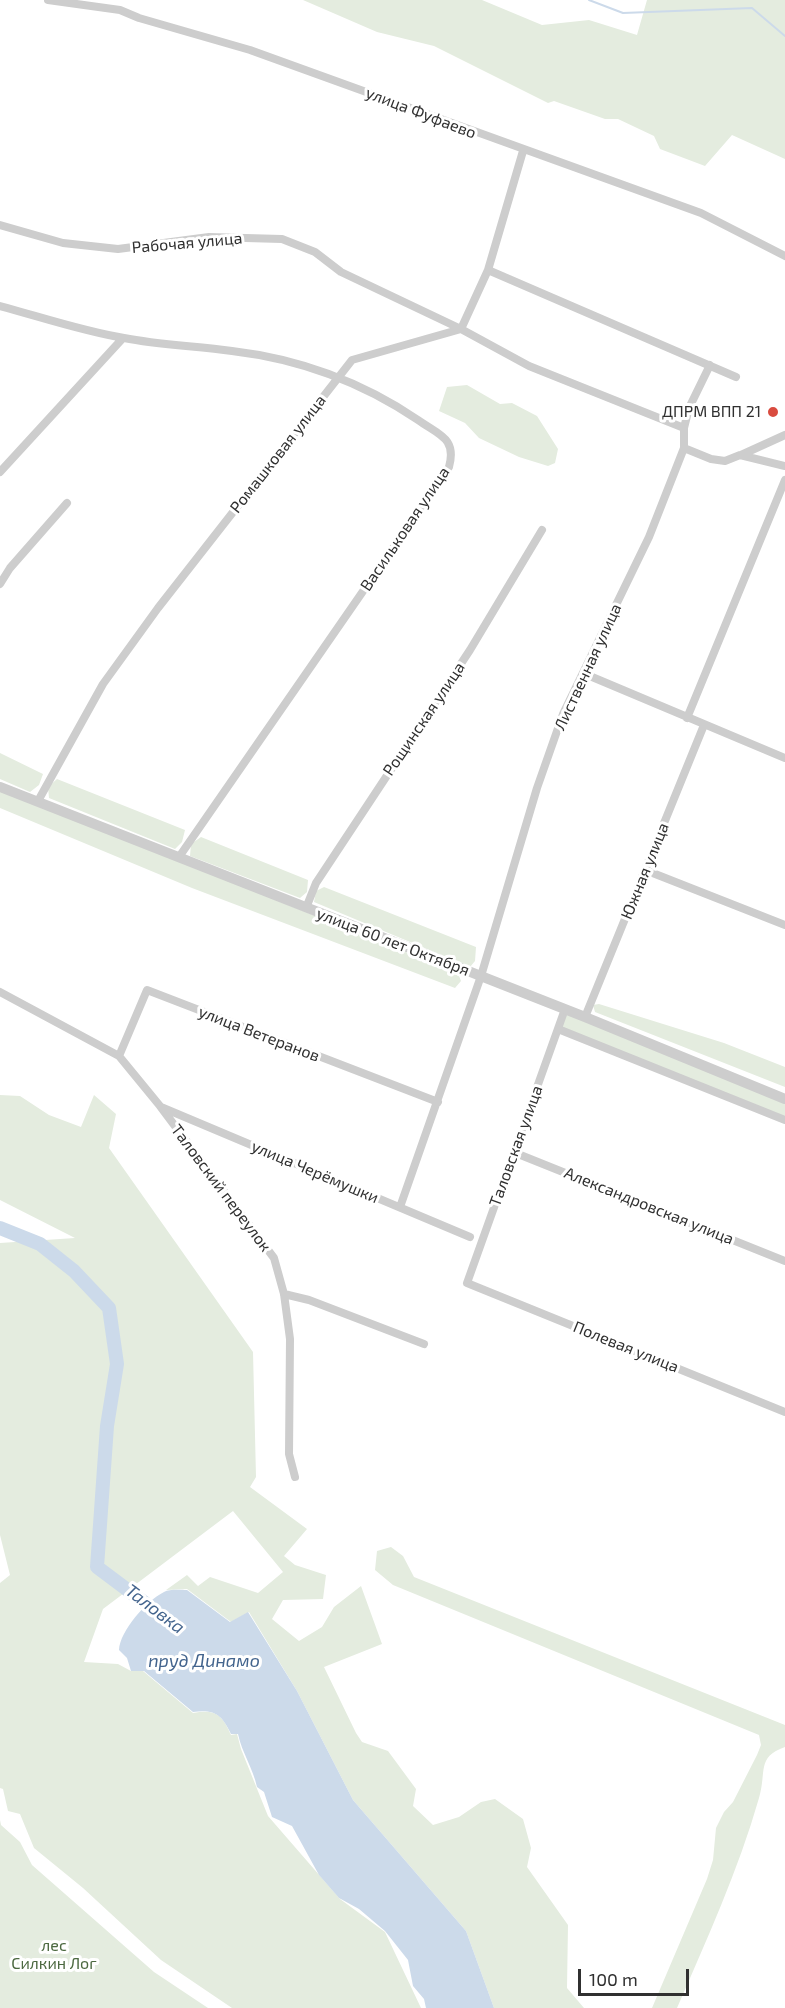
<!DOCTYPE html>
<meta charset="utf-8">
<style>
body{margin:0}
#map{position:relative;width:785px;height:2008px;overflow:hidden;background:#fff;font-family:"Exo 2",sans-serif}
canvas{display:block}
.scale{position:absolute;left:578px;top:1969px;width:111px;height:27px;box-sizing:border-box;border:3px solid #303030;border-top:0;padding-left:8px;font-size:18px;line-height:21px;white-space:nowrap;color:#303030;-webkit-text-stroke:4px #fff;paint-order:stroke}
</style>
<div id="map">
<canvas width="785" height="2008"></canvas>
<div class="scale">100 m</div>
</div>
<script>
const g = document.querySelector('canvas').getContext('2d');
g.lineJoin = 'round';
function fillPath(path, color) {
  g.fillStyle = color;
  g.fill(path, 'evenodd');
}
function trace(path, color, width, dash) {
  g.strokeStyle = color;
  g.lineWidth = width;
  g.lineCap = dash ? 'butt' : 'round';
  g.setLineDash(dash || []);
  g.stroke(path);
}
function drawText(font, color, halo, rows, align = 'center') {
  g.font = font + ' "Exo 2",sans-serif';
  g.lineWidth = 6;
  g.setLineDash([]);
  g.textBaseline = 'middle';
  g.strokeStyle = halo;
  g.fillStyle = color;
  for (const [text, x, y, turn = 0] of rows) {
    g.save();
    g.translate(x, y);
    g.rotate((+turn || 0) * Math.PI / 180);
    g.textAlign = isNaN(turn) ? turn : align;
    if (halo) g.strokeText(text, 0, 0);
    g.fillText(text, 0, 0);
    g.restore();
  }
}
const green = new Path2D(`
 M303,0H482L542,25L589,20L637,35L647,0H785V159L732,135L705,166L660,149L654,136L618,119H605L554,101L548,103L434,46L377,32Z
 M467,385L500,404L512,403L537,416L558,449L555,463L548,466L519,457L479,438L465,423L439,411L447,387Z
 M0,753L43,774L39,785L30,792L0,779Z
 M57,779L185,830L182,842L175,849L49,798L48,787Z
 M0,790L458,973L461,981L455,988L192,888L0,808Z
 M201,837L308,880L307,892L300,898L190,856L191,844Z
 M324,887L476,947L475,961L470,967L314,902L316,891Z
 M599,1004L724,1043L785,1067V1087L595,1012L593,1005Z
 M568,1015L785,1102V1118L561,1027V1017Z
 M0,1095L20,1096L49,1115L81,1127L94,1095L116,1114L109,1148L253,1352L256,1477L250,1487L307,1529L284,1556L295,1565L326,1575L323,1599L283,1600L272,1619L299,1641L322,1627L334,1607L361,1586L382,1644L324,1667L356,1733L362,1742L388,1751L416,1789L413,1806L433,1825L459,1817L481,1802L495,1799L523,1819L531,1848L527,1867L568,1925L567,1988L584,2008H494L466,1931L353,1800L297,1691L249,1612L231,1622L187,1589L166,1590L187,1575L198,1586L210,1577L258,1593L283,1572L233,1511L103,1609L84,1662L118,1664L131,1671H143L193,1713C215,1709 222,1714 231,1735L237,1734L241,1749L268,1816L340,1899L385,1932L421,2008H232L161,1960L83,1888L34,1848L20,1814L8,1811L3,1789L0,1788V1583L10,1575L0,1535V1243L75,1238L0,1200Z
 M391,1547L403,1556L414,1577L785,1725V1747C756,1757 767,1772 759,1798C738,1871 707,1939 677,2008H652L707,1879L713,1860L716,1828L724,1812L733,1802L757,1755L761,1745L759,1735L393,1585L375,1570L377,1551Z
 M0,1820L1,1825L20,1842L32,1865L154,1972L208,2008H0Z`);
const water = new Path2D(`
 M187,1590L230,1622L248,1612L297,1691L353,1800L466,1931L494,2008H426L424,1999L413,1986L408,1960L385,1931L359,1909L339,1898L319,1875L292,1826L272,1817L264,1792L257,1787C253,1768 242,1753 238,1734H231C222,1715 215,1709 193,1712L144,1671H131L127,1658L119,1650C120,1631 146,1601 164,1592C169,1589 180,1590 187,1590Z`);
const stream = new Path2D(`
 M589,0L623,13L752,8L785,36`);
const river = new Path2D(`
 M0,1228L40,1244L74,1271L109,1308L117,1364L107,1426L97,1567L145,1603`);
const minor = new Path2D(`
 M48,0L120,10L139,18L250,50L701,213L785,256
 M0,225L63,243L118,249L209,237L282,239L315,252L341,272L461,329L529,366L684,428
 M488,270L736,377
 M0,306C41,317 82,331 124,338C159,345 196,346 232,351C300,359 362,382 418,420C439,435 457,438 449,467L179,857
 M684,448L711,459L725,461L740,455L785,466
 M741,455L785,435
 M0,472L123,338
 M0,584L10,568L67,503
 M585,674L785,758
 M687,718L785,480
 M38,801L103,684L158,608L352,360L461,329L488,270L523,151
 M645,870L785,925
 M306,908L316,883L470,650L542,530
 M0,992L119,1056L160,1106L274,1258L284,1294L290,1339L289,1454L295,1477
 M565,1009L467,1283L785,1412
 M585,1017L704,725
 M558,1029L785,1120
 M119,1056L147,990L438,1102
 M161,1107L470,1237
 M513,1152L785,1261
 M400,1207L481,976L537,788L563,714L649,537L684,448V428L689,408L710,365
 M284,1294L309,1300L424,1344`);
const tertiary = new Path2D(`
 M0,787L585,1017L785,1099`);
const markers = [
 [773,412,6,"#d94b3f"]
];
const streetNames = [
 ["улица Фуфаево",421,113,21],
 ["Рабочая улица",187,243,-5],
 ["Ромашковая улица",278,454,-52],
 ["Васильковая улица",405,529,-56],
 ["Лиственная улица",588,667,-65],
 ["Рощинская улица",424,719,-56],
 ["Южная улица",645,871,-68],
 ["улица 60 лет Октября",393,942,21],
 ["улица Ветеранов",259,1034,21],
 ["Таловская улица",516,1146,-70],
 ["улица Черёмушки",315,1172,23],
 ["Таловский переулок",221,1188,53],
 ["Александровская улица",649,1206,22],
 ["Полевая улица",626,1347,22]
];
const poiNames = [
 ["ДПРМ ВПП 21",761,412]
];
const parkNames = [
 ["лес",54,1946],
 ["Силкин Лог",54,1964]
];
const waterNames = [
 ["Таловка",155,1609,37],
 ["пруд Динамо",204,1661]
];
fillPath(green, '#e4ecdf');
fillPath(water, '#ccdaea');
trace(stream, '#ccdaea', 2);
trace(river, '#ccdaea', 14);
trace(minor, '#cdcdcd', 8);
trace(tertiary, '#cdcdcd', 10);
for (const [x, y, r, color] of markers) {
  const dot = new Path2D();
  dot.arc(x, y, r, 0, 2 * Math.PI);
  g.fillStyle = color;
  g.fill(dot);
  trace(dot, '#fff', 2);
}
drawText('16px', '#303030', '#fff', streetNames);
drawText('16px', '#303030', '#fff', poiNames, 'right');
drawText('16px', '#4c6940', '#fff', parkNames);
drawText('italic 18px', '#43648d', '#fff', waterNames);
</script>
